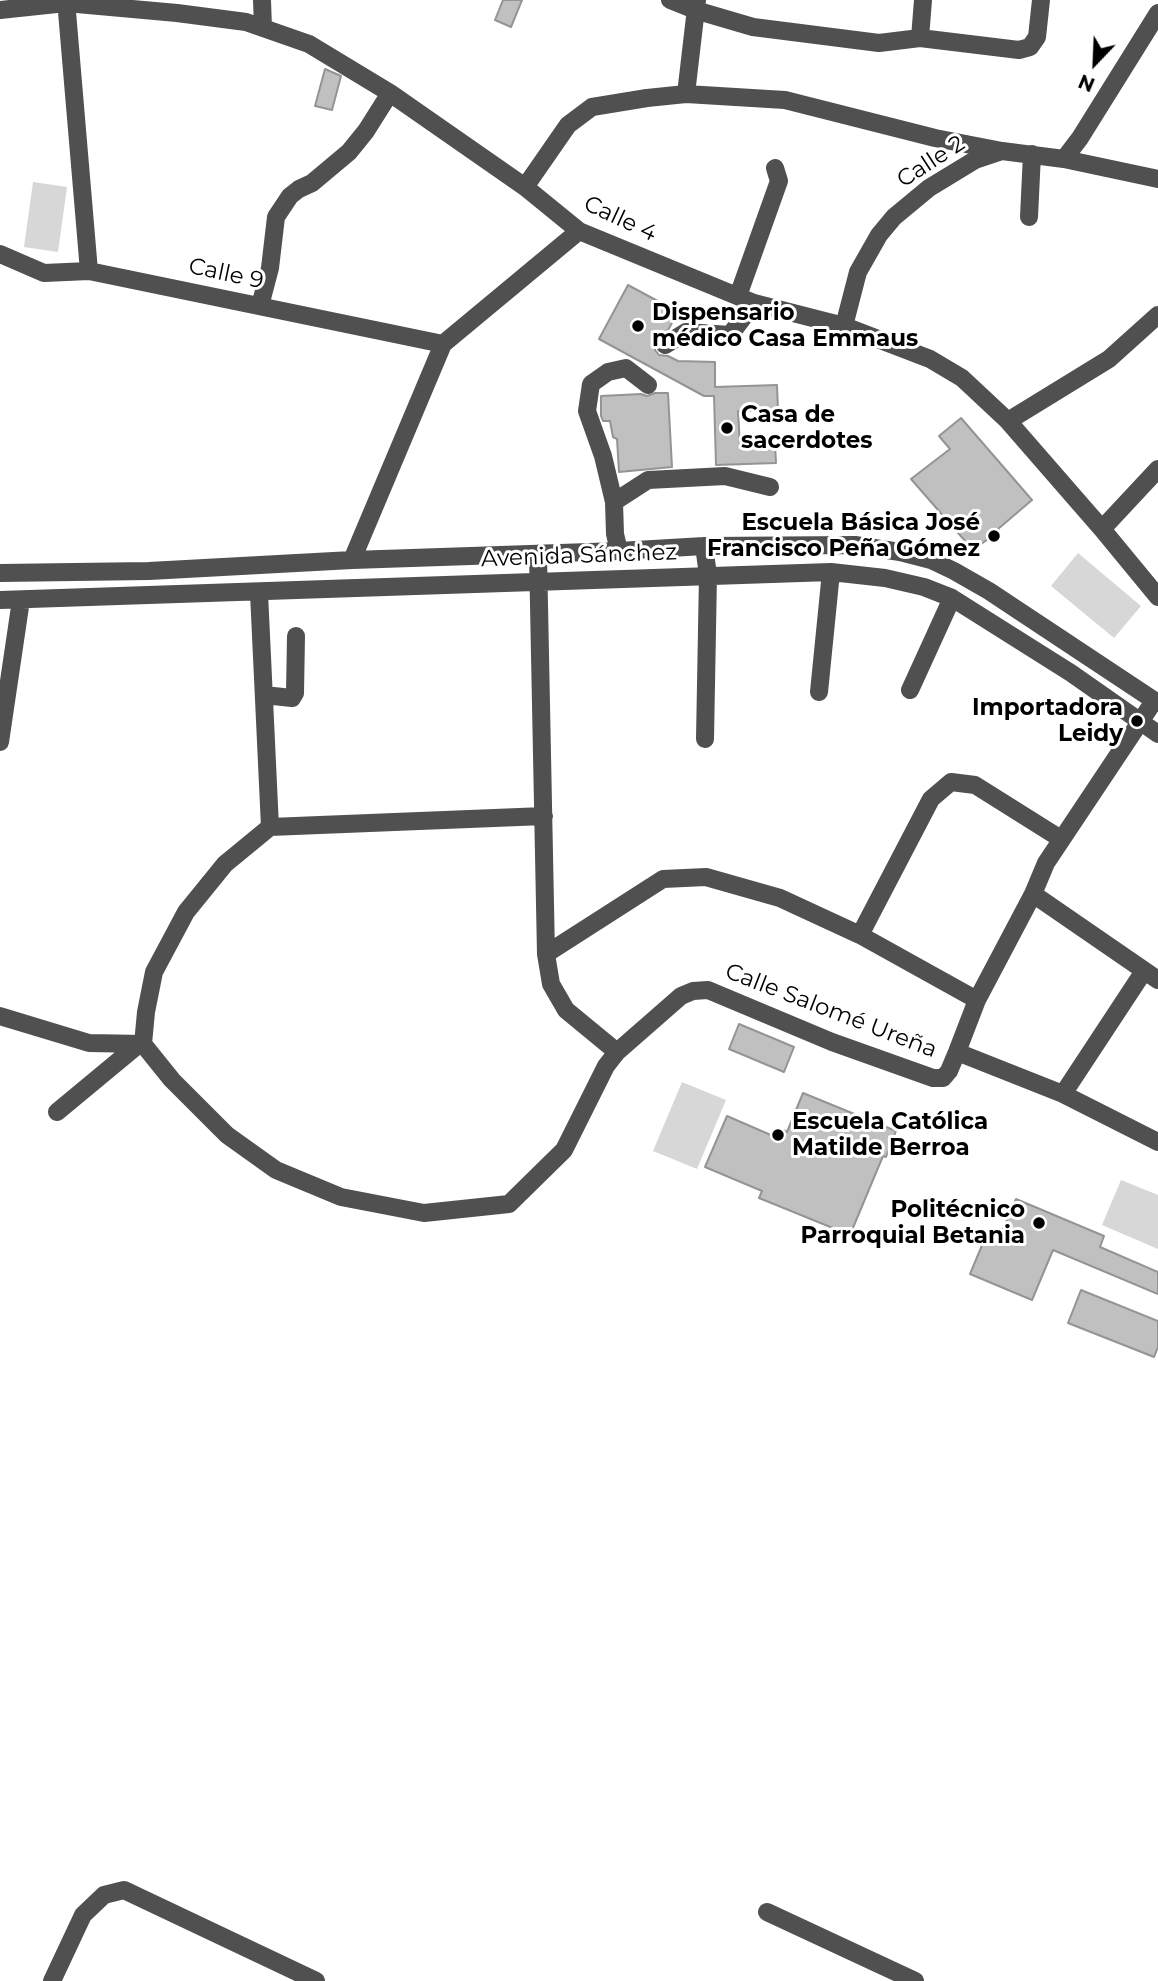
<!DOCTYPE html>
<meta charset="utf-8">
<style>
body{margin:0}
#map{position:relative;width:1158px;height:1981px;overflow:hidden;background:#fff;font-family:Montserrat,sans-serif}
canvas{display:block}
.north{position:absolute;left:1060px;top:28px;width:70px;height:70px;-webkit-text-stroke:5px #fff;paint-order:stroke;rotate:203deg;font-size:19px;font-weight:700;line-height:28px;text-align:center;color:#000}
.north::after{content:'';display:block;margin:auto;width:24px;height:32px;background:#000;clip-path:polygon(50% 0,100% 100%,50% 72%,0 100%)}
</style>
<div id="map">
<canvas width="1158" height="1981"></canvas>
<div class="north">N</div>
</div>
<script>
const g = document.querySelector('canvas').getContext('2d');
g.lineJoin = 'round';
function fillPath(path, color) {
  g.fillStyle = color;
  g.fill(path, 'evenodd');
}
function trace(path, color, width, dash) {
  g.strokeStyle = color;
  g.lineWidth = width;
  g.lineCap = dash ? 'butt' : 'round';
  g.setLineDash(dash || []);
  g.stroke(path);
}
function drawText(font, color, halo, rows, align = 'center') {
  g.font = font + ' Montserrat,sans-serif';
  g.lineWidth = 6;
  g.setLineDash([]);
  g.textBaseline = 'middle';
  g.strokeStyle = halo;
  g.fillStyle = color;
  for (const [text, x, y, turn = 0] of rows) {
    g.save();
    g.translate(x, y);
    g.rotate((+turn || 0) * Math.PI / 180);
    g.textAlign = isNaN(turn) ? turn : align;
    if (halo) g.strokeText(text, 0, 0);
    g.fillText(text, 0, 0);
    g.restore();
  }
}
const green = new Path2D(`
 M33,182L67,187L58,252L24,247Z
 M1078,553L1141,606L1114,638L1051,586Z
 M682,1082L726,1100L697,1169L653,1151Z
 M1121,1180L1158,1195V1249L1102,1225Z`);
const building = new Path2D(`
 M503,0H522L511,27L495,20Z
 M325,69L341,76L332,110L315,106Z
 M628,285L678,312L668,330L655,340V350L659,355L668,356L678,361L715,362V387L777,385L778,410L738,411L740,446L775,444L776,463L716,465L714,396H704L599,339Z
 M655,393H668L672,467L619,472L617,439L613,437L610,421H603L601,416V396L641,394L647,396Z
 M961,418L1032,500L998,529L999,531L973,550L911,479L950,449L939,436Z
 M739,1024L794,1047L784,1072L729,1049Z
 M803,1093L896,1131L886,1157L883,1156L850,1235L759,1198L762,1191L705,1167L727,1116L780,1139L783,1130L787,1132Z
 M1016,1199L1104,1236L1100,1247L1158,1272V1294L1053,1250L1032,1300L970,1274L988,1231L1000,1236Z
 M1081,1290L1158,1321V1347L1154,1357L1068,1323Z`);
const minor = new Path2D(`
 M66,0L89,271
 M262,0L263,28
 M670,0L695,10L753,27L879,43L920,38L1019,50L1030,47L1037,37L1041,0
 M0,10L66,3L177,13L246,22L309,44L390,93L525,187L579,231L754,303L844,326L930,359L962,378L1008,421L1102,529L1158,597
 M920,38L923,0
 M686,94L697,0
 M1064,159L1080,138L1158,13
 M525,187L568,125L592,107L647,98L686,94L785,100L935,138L1002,151
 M1029,217L1032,154
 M0,254L44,273L89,271L443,344
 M738,296L779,181L775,168
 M260,306L270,268L276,217L290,196L299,189L312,183L349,152L366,131L390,93
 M844,326L858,272L879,235L894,217L929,188L975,160L1002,151L1064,159L1158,179
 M665,345L686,332L730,335L754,303
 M1008,421L1109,359L1158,315
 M614,502L603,456L587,411L591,384L608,372L626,368L648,385
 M1102,529L1158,469
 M704,546L708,575L705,739
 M619,551L615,534L614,502L648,480L725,476L770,487
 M538,555L546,954L551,984L566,1010L617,1052
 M352,560L443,344L579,231
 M0,573L149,571L352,560L619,551L704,546L855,545L900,552L931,560L954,571L989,591L1158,703
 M259,593L270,827
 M0,600L831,572L885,578L924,587L952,598L1071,673L1158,734
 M910,690L952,598
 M819,692L831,572
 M264,695L292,698L295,693L296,636
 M0,742L21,600
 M270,827L225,864L186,912L154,972L146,1012L143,1044L172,1080L227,1135L276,1170L341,1197L424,1213L509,1204L564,1150L606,1066L617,1052L681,996L693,991L708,990L832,1042L933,1078H943L949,1071L957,1052L977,1000L1033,894L1046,863L1154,701
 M270,827L544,816
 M1033,894L1158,980
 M860,935L931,799L951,782L975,785L1061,839
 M546,954L663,879L706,877L780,898L860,935L977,1000
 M0,1016L89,1043L143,1044
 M957,1052L1063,1094L1144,971
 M1063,1094L1158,1142
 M57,1112L139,1044
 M767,1912L915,1981
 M52,1981L83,1915L104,1895L124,1890L316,1981`);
const markers = [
 [638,326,7,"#000"],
 [727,428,7,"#000"],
 [994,536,7,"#000"],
 [1137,721,7,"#000"],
 [778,1135,7,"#000"],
 [1039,1223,7,"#000"]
];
const streetNames = [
 ["Calle 2",931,162,-33],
 ["Calle 4",620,219,25],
 ["Calle 9",226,274,12],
 ["Avenida Sánchez",579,556,-2],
 ["Calle Salomé Ureña",831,1011,21]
];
const poiNames = [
 ["Dispensario",652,313],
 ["médico Casa Emmaus",652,339],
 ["Casa de",741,415],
 ["sacerdotes",741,441],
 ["Escuela Básica José",980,523,"right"],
 ["Francisco Peña Gómez",980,549,"right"],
 ["Importadora",1123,708,"right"],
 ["Leidy",1123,734,"right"],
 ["Escuela Católica",792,1122],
 ["Matilde Berroa",792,1148],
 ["Politécnico",1025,1210,"right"],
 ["Parroquial Betania",1025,1236,"right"]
];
fillPath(green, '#d7d7d7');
fillPath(building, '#c0c0c0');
trace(building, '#949494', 2);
trace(minor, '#505050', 18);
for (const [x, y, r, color] of markers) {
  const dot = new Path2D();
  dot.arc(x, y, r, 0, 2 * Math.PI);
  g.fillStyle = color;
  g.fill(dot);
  trace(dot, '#fff', 2.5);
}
drawText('23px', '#000', '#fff', streetNames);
drawText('bold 23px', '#000', '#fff', poiNames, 'left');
</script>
